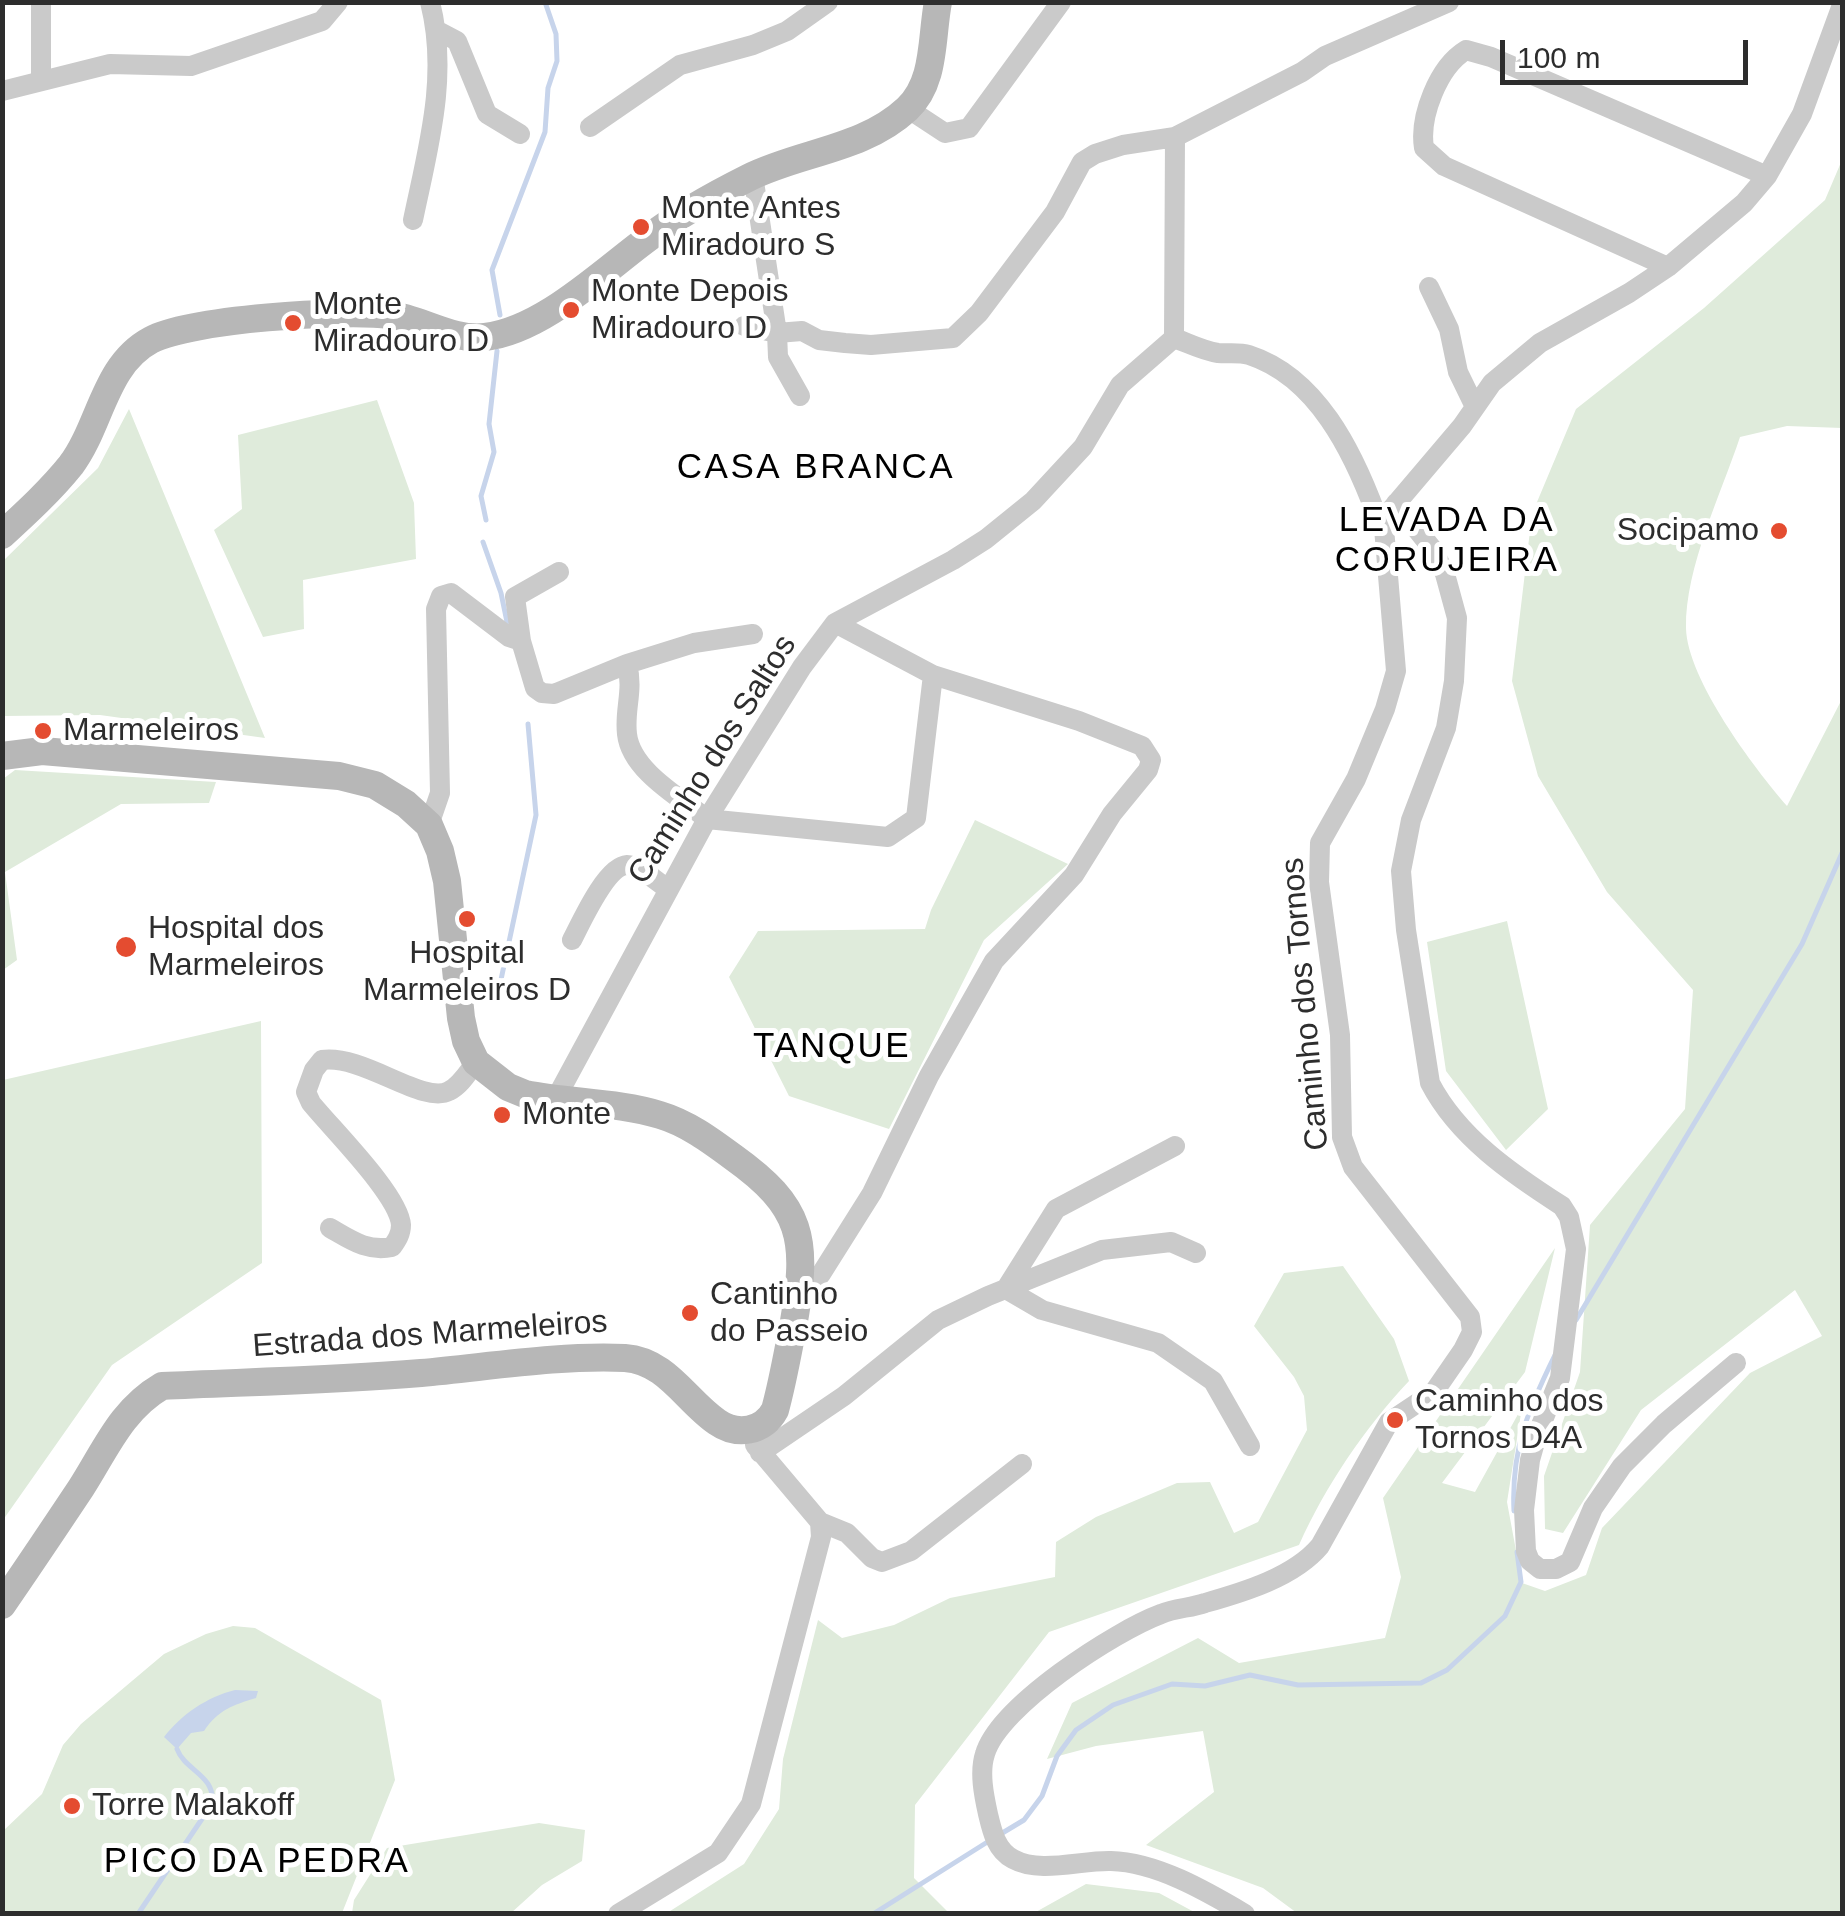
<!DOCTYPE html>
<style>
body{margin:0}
#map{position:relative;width:1845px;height:1916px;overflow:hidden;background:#fff;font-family:Arial,sans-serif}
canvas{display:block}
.frame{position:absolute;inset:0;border:5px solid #2d2d2d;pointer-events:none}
.scale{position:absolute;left:1500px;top:40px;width:248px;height:45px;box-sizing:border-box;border:5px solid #2d2d2d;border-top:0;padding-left:12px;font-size:30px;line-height:35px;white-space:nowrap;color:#2d2d2d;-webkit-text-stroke:8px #fff;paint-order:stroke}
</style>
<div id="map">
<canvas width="1845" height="1916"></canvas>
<div class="frame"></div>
<div class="scale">100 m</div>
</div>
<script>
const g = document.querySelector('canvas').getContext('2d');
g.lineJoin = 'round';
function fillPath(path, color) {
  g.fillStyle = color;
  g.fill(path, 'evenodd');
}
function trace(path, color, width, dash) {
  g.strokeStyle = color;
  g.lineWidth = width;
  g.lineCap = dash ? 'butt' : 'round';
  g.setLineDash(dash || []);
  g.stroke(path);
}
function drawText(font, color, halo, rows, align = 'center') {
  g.font = font + ' Arial,sans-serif';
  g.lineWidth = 10;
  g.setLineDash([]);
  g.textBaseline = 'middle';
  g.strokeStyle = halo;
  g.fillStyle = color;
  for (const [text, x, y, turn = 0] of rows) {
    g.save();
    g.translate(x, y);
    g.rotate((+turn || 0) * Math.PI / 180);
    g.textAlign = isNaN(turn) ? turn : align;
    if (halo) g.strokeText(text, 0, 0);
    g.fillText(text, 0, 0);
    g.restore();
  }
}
const green = new Path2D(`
 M1842,160V428L1787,426L1740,437C1721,494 1685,568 1686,628C1687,679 1754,768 1787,806L1842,699V1913H1297L1263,1888L1146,1845L1214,1792L1203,1731L1096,1746L1047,1759L1072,1703L1198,1638L1239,1663L1385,1638L1401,1577L1383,1498L1555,1248L1525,1372L1442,1483L1475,1492L1522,1407L1507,1502L1522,1583L1545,1591L1586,1575L1602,1528L1750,1373L1822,1336L1795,1290L1641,1410L1563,1533L1545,1529L1544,1476L1580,1372L1590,1225L1685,1109L1693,990L1607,892L1538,776L1512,681L1532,514L1576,409L1704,308L1825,200Z
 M377,400L414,503L416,559L303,580L304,629L263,637L214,530L242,509L238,435Z
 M129,409L265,738L100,715L3,716V561L98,468Z
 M15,770L216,782L209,803L121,804L5,872L17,960L3,970V779Z
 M975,820L1068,864L984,940L889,1129L789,1096L729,977L758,931L925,929L931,910Z
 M1507,921L1548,1109L1506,1150L1446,1071L1427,942Z
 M261,1021L262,1263L112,1365L3,1520V1080Z
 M1343,1266L1394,1339L1409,1381C1364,1429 1326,1485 1299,1545L1049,1632L915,1805L914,1878L949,1913H667L744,1864L779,1809L783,1759L818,1620L842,1638L894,1625L950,1598L1055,1577L1056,1542L1096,1517L1177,1483L1210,1482L1234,1533L1258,1522L1307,1430L1304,1396L1294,1377L1254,1326L1284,1273Z
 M233,1626L255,1628L381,1700L395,1780L342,1913L3,1914V1831L42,1794L63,1745L81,1724L164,1654L206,1634Z
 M539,1823L585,1830L582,1861L542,1885L511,1913H352L354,1900L387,1848Z
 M1086,1884L1159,1893L1196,1913H1026H1034Z`);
const water = new Path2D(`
 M235,1690L258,1691L256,1698C233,1705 218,1710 204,1731L191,1733L177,1749L164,1737C182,1714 207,1697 235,1690Z`);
const stream = new Path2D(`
 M500,315L492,270L545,132L548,88L557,61L556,34L545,2
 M486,520L481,496L494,452L489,424L497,351
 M483,542L501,593L507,622
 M499,989L536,815L528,724
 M1576,1320L1802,944L1842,853
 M1514,1511C1511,1449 1528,1410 1555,1355
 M999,1835L1024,1820L1042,1796L1057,1756L1076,1730L1113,1705L1172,1684L1205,1686L1250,1675L1298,1685L1421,1683L1447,1670L1505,1616L1521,1582L1517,1552
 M138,1914L212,1804C216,1775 185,1771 177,1749
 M873,1914L989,1841`);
const street = new Path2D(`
 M41,2V80
 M438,31L457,41L487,114L520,134
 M2,91L110,64L191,66L322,21L338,2
 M907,108L945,133L969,128L1061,2
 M590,127L680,65L753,45L787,31L828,2
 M753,175L777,333L778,357L800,396
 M413,220C428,148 449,76 430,2
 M1668,267L1444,166L1424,148C1419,117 1438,67 1466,50L1491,57L1767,176
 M1429,287L1449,329L1458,372L1475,407
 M744,326L777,333L802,331L819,340L845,343L871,345L953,338L979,313L1055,212L1082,162L1095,154L1123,145L1175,137L1302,72L1325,56L1449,2
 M1174,338L1175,137
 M1396,503L1434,551L1445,574L1457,618L1454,681L1446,728L1411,820L1401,871L1406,930L1430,1083C1458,1137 1512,1174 1562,1206L1569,1217L1576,1249L1560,1378L1537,1435L1530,1460L1524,1510L1526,1551L1530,1561L1540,1569H1556L1570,1562L1593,1508L1622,1466L1664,1424L1736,1363
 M1389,512L1462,426L1492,383L1540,343L1629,293L1668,267L1744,203L1767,176L1802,114L1842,5
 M559,572L515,597L521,641L535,688L542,693L554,694L627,664C634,691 624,709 627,734C631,771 681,798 707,819
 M627,664L694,643L753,634
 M707,819L888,837L916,818L933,675
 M429,825L440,793L436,609L441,596L451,593L509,637L521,641
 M572,940C581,923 606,866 627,865C639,865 657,882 668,889
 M555,1100L707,819L802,667L835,623L953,560L986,539L1033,501L1083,447L1120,385L1174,338C1188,343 1203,351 1218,353C1228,354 1239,352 1249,355C1317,377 1353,452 1376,514L1383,516
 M330,1228C351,1240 367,1252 392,1247C397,1240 401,1234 401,1225C399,1195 332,1129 311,1103L306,1092L314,1070L322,1060C363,1054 423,1105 449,1091C461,1085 468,1072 476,1062
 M1007,1287L1056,1209L1175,1146
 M1006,1289L1042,1310L1158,1343L1213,1381L1250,1446
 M798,1298L821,1274L872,1193L929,1076L994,961L1074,875L1112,814L1148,770L1151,760L1142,746L1079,721L933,675L835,623
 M755,1445L820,1522L847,1533L872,1558L882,1562L911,1551L1022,1464
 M760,1453L844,1396L938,1320L988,1296L1102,1250L1171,1242L1196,1253
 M618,1914L718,1853L751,1804L821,1537L820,1522
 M1245,1914C1206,1891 1156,1862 1111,1861C1081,1860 1040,1874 1013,1859C996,1850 992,1831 988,1814C984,1796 979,1772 985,1754C999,1706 1115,1631 1161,1614C1175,1608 1191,1608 1205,1603C1244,1592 1294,1577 1320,1546L1389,1422L1434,1392L1463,1350L1472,1332L1470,1317L1353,1167L1342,1137L1340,1035L1319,882L1320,843L1356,779L1385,709L1396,671L1383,516`);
const secondary = new Path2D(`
 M2,535C26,513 51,490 71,465C101,425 104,365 151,340C190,319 344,309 390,315C422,319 452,341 485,337C544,330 604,270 651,236C681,213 714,195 748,178C799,152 863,150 907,109C936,82 931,38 938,2
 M2,756L42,751L339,776L375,785L406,804L429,825L440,851L447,881L461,1018L466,1041L476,1062L508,1087L525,1094C569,1103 618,1102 660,1115C687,1123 710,1140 733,1157C803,1207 808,1239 794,1321C788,1351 783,1381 775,1410C763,1432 737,1436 717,1422C686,1401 667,1361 625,1358C558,1355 488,1367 421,1373C335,1380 248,1382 162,1386C121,1410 106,1449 81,1488C55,1527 29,1566 2,1605`);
const markers = [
 [641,227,10,"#e44c30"],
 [571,310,10,"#e44c30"],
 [293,323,10,"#e44c30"],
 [1779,531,10,"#e44c30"],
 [43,731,10,"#e44c30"],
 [467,919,10,"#e44c30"],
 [126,947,12,"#e44c30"],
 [502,1115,10,"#e44c30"],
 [690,1313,10,"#e44c30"],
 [1395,1420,10,"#e44c30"],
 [72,1806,10,"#e44c30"]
];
const poiNames = [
 ["Monte Antes",661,209],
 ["Miradouro S",661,246],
 ["Monte Depois",591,292],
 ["Miradouro D",591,329],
 ["Monte",313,305],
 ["Miradouro D",313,342],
 ["Socipamo",1759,531,"right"],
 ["Marmeleiros",63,731],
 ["Hospital dos",148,929],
 ["Marmeleiros",148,966],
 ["Hospital",467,954,"center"],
 ["Marmeleiros D",467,991,"center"],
 ["Monte",522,1115],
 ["Cantinho",710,1295],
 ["do Passeio",710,1332],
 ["Caminho dos",1415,1402],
 ["Tornos D4A",1415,1439],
 ["Torre Malakoff",92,1806]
];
const streetNames = [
 ["Caminho dos Saltos",713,760,-58],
 ["Caminho dos Tornos",1306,1004,-95],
 ["Estrada dos Marmeleiros",430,1335,-4]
];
const neighbourhoodNames = [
 ["CASA BRANCA",816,468],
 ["LEVADA DA",1447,521],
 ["CORUJEIRA",1447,561],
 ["TANQUE",832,1047],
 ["PICO DA PEDRA",257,1862]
];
fillPath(green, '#dfebdb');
fillPath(water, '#c7d4eb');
trace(stream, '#c7d4eb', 5);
trace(street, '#cacaca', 20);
trace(secondary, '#b7b7b7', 28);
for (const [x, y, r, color] of markers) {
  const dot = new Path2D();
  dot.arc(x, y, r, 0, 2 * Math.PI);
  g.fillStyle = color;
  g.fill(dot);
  trace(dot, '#fff', 4);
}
drawText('32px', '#2d2d2d', '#fff', poiNames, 'left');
drawText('32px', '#2d2d2d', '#fff', streetNames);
g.letterSpacing = '2.5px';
drawText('35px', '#000', '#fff', neighbourhoodNames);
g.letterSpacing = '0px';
</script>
